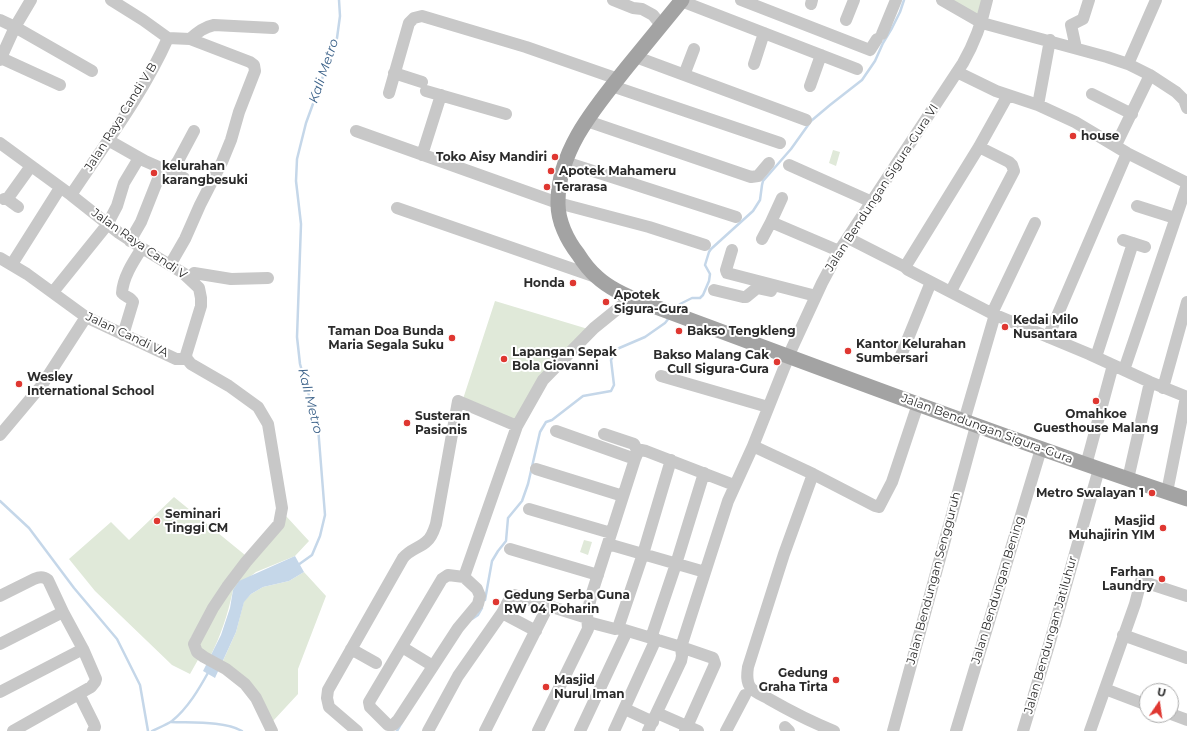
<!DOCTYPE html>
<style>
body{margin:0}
#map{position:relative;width:1187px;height:731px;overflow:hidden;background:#fff;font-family:Montserrat,sans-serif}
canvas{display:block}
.north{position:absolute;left:1139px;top:683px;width:40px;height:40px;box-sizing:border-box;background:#fff;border:1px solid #aaa;border-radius:50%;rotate:13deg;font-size:11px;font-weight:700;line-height:16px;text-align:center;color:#2b2b2b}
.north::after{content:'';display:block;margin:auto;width:14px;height:18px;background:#df3731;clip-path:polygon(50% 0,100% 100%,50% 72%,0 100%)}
</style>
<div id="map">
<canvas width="1187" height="731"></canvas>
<div class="north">U</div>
</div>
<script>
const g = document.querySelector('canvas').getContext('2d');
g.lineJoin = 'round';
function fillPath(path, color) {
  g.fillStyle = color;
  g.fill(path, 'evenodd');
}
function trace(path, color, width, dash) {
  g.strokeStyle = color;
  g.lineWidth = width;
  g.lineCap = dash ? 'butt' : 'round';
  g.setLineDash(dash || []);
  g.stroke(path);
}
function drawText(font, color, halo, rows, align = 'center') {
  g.font = font + ' Montserrat,sans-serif';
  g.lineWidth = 4;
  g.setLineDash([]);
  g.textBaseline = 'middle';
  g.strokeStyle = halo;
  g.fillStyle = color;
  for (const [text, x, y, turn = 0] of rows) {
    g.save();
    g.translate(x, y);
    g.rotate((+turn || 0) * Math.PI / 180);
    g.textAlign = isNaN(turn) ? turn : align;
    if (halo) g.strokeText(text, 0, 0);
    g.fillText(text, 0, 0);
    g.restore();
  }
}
const green = new Path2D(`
 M946,0H985L981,17Z
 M833,150L840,152L836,166L829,163Z
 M495,301L588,329L515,422L463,399Z
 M174,497L245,555L191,637L189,644L199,658L190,674L172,665L95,591L69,559L111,522L129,540Z
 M286,516L309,541L295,556L256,572L233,590C228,614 221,635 210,657L199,648V639L227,593Z
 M584,540L592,542L588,555L580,552Z
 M304,572L326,596L298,669V694L273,721L222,663L236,632L244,601L251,594L263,587L289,581Z`);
const water = new Path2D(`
 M295,556L304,572L289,581L263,587L251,594L244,602L236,632L215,678L203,671L221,635L230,608L233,590L239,581Z`);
const stream = new Path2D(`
 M676,310L680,304L692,298H700L703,295L709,281L710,274L705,265L709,252L711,249L753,211L760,200L762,185L763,181L791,149L811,121L830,105L862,80L875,61L883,43L892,28L900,12L904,0
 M0,501L29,528L74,588L117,639L140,685L148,731
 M298,565L312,555L320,536L325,515L318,427L300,364L297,337L301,224L296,181L297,159L306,123L337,38L340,16L339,0
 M485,600L492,561L498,551L506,541L508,518L522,501L528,484L540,432L546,422L552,420L583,396L611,391L614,385L611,360L617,349L645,337L665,323L669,318
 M472,619L478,615L482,608
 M171,722C192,723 224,721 242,731
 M152,731C158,728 166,725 172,721C188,708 199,689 209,671
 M397,731L401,724`);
const minor = new Path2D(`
 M111,0L143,20L168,38
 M613,0L633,8L642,9L653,15L657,20L662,23
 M741,0L870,50L877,39
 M942,0L982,23L1107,57L1128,64L1150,75L1176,92L1184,100L1187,108
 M681,1L857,69
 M811,4L812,0
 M0,20L15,27L92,71
 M846,20L854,0
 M882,34L896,0
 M168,38L190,39L250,62L254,65L255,71L239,112L231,140L222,162L200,205L185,239L170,265
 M190,39C198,32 204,27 214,25L273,28
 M1076,48L1071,25L1083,19L1089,0
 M636,57L806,120
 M1,58L60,85
 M0,60L15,27L31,0
 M754,64L764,33
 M1128,64L1156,0
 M957,72L996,91L1038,105L1075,122L1127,153L1187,183
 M394,73L422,82
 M684,75L694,49
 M612,86L780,143
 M810,86L821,55
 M426,91L506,114
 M389,93L409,23L414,18L422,16L526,47L618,79
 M1092,94L1132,114
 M1038,105L1050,40
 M587,121L751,177L758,176L769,163
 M356,131L558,203L649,227L705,245
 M108,140L145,161L170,172L178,161L194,131
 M0,143L71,195L119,233L142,248L183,273L199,288L201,298V306L186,355L187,359
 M1116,145L1150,75
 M422,155L441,95
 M565,162L736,217
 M789,165L872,202
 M170,172L184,178
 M71,195C105,144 143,94 168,38
 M782,198L771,222L839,251
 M4,199L8,198L31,166
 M7,199L18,207
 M1137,206L1175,218
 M397,208L596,277
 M848,238L905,267L908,270L993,314L1089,354L1150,382L1187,397
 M762,239L771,222
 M1123,240L1145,247
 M130,241L141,222L162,169
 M732,250L726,270L727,273L816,296
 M0,258L27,274L86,317L176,359H187L191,364L229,386L258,407L268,424L282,508L279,524L246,562L227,587L213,608L194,644L197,652L204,657L226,669L245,684L256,698L272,731
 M12,264L60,188
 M905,267L979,147L1008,95
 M192,280L194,273L231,279L268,278
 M714,290L743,297H746L757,288L771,291
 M951,291L1014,171L1012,165L1009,162L979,147
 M53,292L107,225L117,206L124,183L139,158
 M123,335L133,302C131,297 125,297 122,293C123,277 133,262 142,248
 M1048,337L1127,153
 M1096,357L1133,243
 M900,358L931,282
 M1124,370L1187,185
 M661,376L768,407
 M1163,388L1187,302
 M964,421L994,318V309L1035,223
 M556,431L635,459
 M604,434L634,444L638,452
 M0,435L42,385L86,317
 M753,446L813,474L784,554L748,667C747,674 746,682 751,688C755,693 764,696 769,699C790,711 811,722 834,731
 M638,452L641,450L646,451L734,485
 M1086,465L1113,365
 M536,469L623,496
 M813,474L875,506L879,507L892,482L918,404
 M1128,479L1150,382
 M1167,492L1186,397
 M529,509L611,533
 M608,544L705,572
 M510,549L598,575
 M448,575L464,577L477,589L480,596L478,604L458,628L398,720L393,725H388L370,707L369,702L442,579Z
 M464,577L517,426L543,380L594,328L631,298
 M0,596L34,579C39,577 43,576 48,580L63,612
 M502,613L536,631
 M588,622L615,629L618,628L681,647L713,658L715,664L685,731
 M618,628L643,554L671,460
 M1123,635L1187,658
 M651,638L676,564L704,473
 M0,644L63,612L83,649L96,679L95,682L91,687L13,731
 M402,647L433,666
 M351,649L376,663
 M1105,689L1147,705
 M0,692L83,649
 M79,694L94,724L95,727L93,731
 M625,709L653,722
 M657,713L698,731
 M1171,714L1187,720
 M785,727L789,731
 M357,731L329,707L327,698L328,690L403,558C410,549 420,548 427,541C432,537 434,530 436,524L458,401L517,426
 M428,731L458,676L502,613L511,596L514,595L587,618
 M485,731L548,606
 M538,731L588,629L587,614L592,593L635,459L638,452
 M580,731L627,631
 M614,731L656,639
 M648,731L681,661L682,656L681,647L728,501L753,446L792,348L822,283L839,251L963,63C975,42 982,23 987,0
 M726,731L745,695
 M893,731L976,426
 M956,731L1041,449
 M1023,731L1049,645L1099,469
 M1090,731L1135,604L1141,581L1187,596`);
const major = new Path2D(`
 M682,0C664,22 646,44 628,66C597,105 557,150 558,204C558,221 567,240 578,254C583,262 590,271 597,277C610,289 628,297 645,303C825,370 1005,438 1187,499`);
const markers = [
 [1073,136,4,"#df3731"],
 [555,157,4,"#df3731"],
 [551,171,4,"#df3731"],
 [154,173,4,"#df3731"],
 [547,187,4,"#df3731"],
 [573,283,4,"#df3731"],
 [606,302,4,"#df3731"],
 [1005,327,4,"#df3731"],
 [679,331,4,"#df3731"],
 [452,338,4,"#df3731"],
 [848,351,4,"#df3731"],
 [504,359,4,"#df3731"],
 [777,362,4,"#df3731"],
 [19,384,4,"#df3731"],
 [1096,401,4,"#df3731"],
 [407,423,4,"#df3731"],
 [1152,493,4,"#df3731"],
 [157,521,4,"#df3731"],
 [1163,528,4,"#df3731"],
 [1162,579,4,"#df3731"],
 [496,602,4,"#df3731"],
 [836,680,4,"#df3731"],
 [546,687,4,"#df3731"]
];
const streetNames = [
 ["Jalan Raya Candi V B",121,117,-58],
 ["Jalan Bendungan Sigura-Gura VI",882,188,-57],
 ["Jalan Raya Candi V",139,244,35],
 ["Jalan Candi VA",127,335,25],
 ["Jalan Bendungan Sigura-Gura",987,429,20],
 ["Jalan Bendungan Sengguruh",934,578,-75],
 ["Jalan Bendungan Bening",998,590,-73],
 ["Jalan Bendungan Jatiluhur",1051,635,-74]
];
const poiNames = [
 ["house",1081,136],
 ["Toko Aisy Mandiri",547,157,"right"],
 ["kelurahan",162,166],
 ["karangbesuki",162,180],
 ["Apotek Mahameru",559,171],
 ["Terarasa",555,187],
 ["Honda",565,283,"right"],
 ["Apotek",614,295],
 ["Sigura-Gura",614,309],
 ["Kedai Milo",1013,320],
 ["Nusantara",1013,334],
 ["Taman Doa Bunda",444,331,"right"],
 ["Maria Segala Suku",444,345,"right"],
 ["Bakso Tengkleng",687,331],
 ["Kantor Kelurahan",856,344],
 ["Sumbersari",856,358],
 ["Lapangan Sepak",512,352],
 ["Bola Giovanni",512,366],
 ["Bakso Malang Cak",769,355,"right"],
 ["Cull Sigura-Gura",769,369,"right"],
 ["Wesley",27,377],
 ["International School",27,391],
 ["Omahkoe",1096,414,"center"],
 ["Guesthouse Malang",1096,428,"center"],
 ["Susteran",415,416],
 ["Pasionis",415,430],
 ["Metro Swalayan 1",1144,493,"right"],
 ["Seminari",165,514],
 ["Tinggi CM",165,528],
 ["Masjid",1155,521,"right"],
 ["Muhajirin YIM",1155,535,"right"],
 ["Farhan",1154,572,"right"],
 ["Laundry",1154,586,"right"],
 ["Gedung Serba Guna",504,595],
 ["RW 04 Poharin",504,609],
 ["Gedung",828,673,"right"],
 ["Graha Tirta",828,687,"right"],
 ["Masjid",554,680],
 ["Nurul Iman",554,694]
];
const waterNames = [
 ["Kali Metro",324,71,-71],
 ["Kali Metro",310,401,76]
];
fillPath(green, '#e0e9d9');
fillPath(water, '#c5d7e9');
trace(stream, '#c5d7e9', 2.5);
trace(minor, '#c8c8c8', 12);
trace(major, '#a3a3a3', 15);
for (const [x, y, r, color] of markers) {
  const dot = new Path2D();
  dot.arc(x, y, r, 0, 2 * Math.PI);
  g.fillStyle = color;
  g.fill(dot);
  trace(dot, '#fff', 1.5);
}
drawText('12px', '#2b2b2b', '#fff', streetNames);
drawText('bold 12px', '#2b2b2b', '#fff', poiNames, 'left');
drawText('italic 13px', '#3d638a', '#fff', waterNames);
</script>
